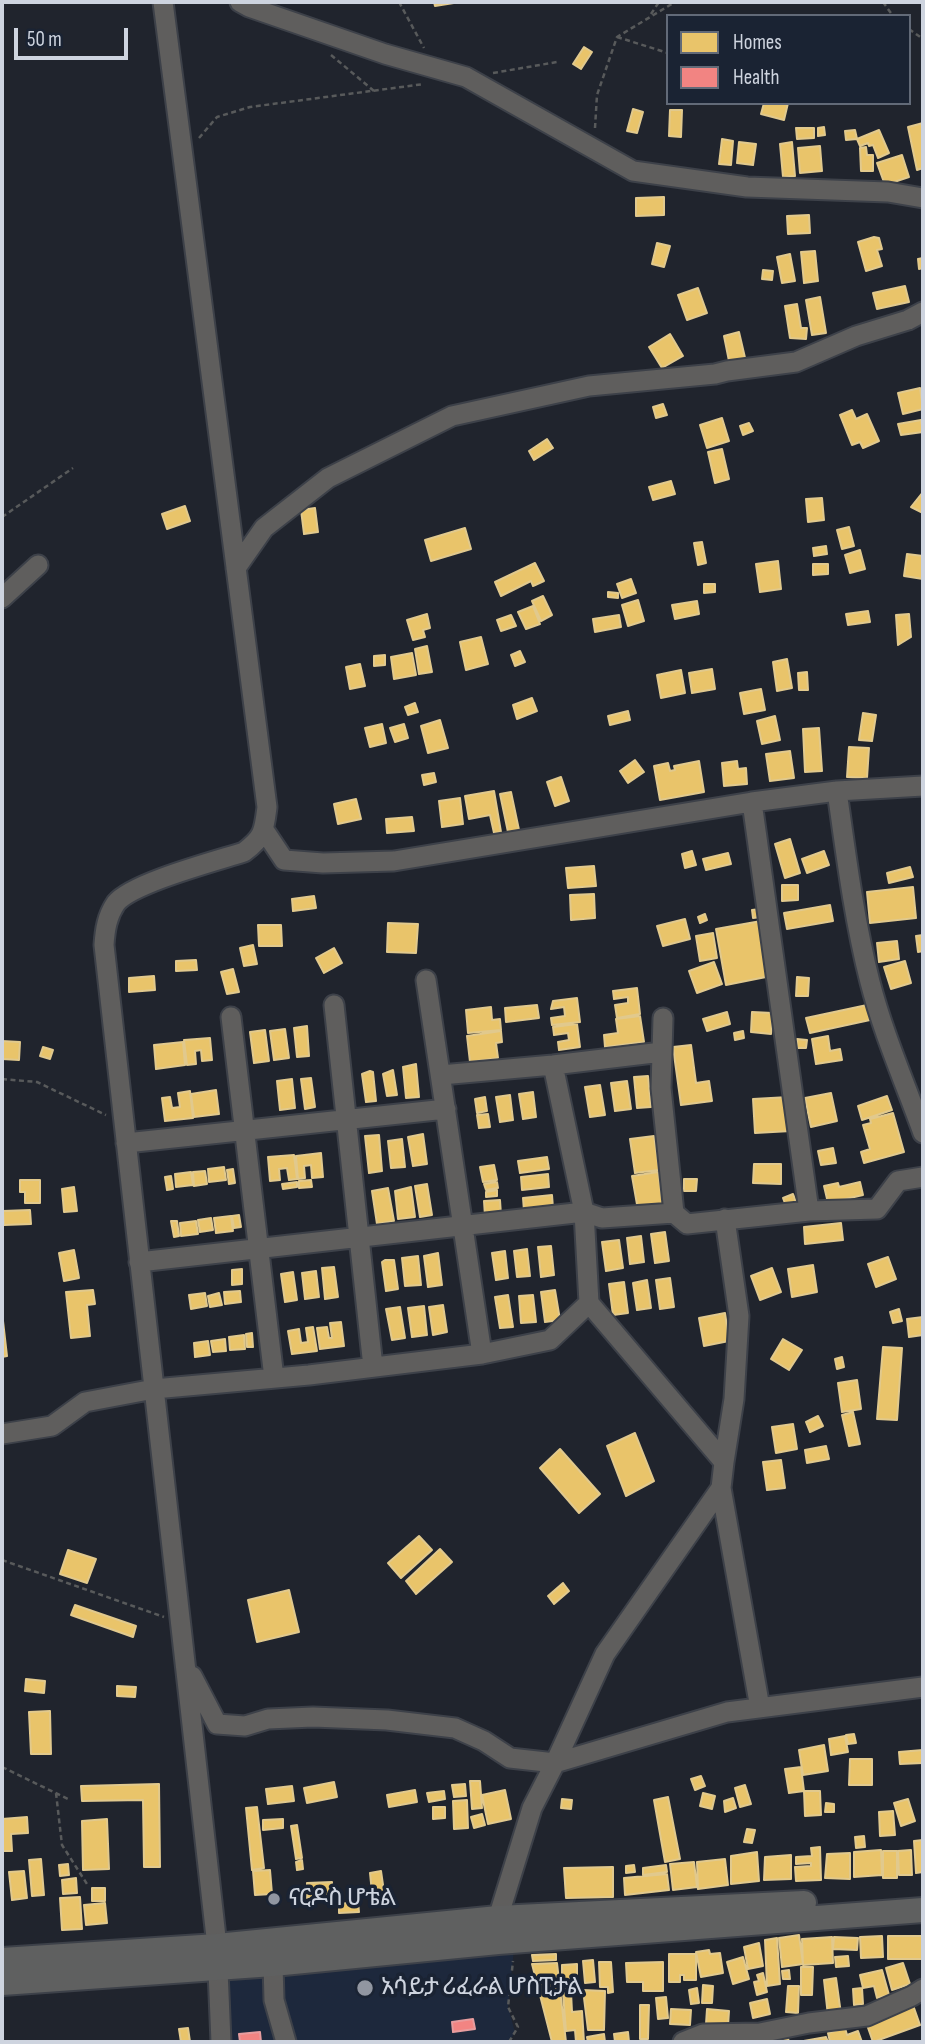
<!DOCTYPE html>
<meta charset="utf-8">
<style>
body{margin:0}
#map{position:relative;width:925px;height:2044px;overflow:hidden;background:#20242d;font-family:"Sofia Sans Condensed",sans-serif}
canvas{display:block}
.frame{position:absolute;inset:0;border:4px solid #ced4df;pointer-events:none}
.legend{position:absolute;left:666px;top:14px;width:245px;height:91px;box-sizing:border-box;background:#1a2333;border:2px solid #626a78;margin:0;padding:9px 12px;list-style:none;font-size:21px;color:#ced4df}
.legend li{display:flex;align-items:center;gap:14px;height:35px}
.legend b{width:35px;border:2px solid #626a78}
.scale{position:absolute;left:14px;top:28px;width:114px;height:32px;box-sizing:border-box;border:4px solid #ced4df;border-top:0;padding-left:9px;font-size:21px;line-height:24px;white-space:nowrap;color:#ced4df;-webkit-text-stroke:5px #1a2333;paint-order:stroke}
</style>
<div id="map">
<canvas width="925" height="2044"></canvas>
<div class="frame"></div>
<ul class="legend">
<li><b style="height:19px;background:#e9c46a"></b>Homes</li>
<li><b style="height:19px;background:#f28482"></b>Health</li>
</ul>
<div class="scale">50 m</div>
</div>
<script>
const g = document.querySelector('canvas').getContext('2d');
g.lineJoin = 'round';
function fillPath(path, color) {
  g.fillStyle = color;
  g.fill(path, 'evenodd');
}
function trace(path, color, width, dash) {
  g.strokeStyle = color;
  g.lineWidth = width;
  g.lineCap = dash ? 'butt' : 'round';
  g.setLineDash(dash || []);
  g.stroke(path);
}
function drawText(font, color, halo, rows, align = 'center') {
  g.font = font + ' "Sofia Sans Condensed","Noto Sans Ethiopic",sans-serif';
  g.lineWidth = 7;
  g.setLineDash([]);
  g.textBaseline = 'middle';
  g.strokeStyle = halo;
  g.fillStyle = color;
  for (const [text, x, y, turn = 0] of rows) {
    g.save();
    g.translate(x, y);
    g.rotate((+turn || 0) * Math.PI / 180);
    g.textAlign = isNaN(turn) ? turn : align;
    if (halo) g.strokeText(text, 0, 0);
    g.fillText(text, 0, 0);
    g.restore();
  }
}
const built = new Path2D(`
 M515,1940L508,2007L515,2032L509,2042H222L218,1968Z`);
const homes = new Path2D(`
 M434,2H460L435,6Z
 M584,47L592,52L581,69L573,64Z
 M764,103H788L784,120L761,114Z
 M633,109L643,112L637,133L627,131Z
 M670,110H682L681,137L669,136Z
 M923,123V168L917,170L908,127Z
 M824,127L825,135L818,136V128Z
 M796,128H814V138L797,139Z
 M855,130L857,139L846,140L845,131Z
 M879,130L889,153L878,158L873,145L869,146L868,143L860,146L857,139Z
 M722,139L733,141L731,165L719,164Z
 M739,142L756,144L753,165L737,163Z
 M792,142L795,176L783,177L780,144Z
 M820,146L822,171L800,173L798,148Z
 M866,147L867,155H873V171H861L860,148Z
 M902,155L909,177L885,185L877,163Z
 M664,197V215L636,216V198Z
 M809,215L810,233L788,234L787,216Z
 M874,237L879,238L882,249L877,250L882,266L866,271L858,242Z
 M657,243L670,246L664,267L652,264Z
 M815,251L818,281L804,283L801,252Z
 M790,254L795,281L782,283L777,257Z
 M923,258V268L919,269L918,259Z
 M763,270L773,271L772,280L762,279Z
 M905,286L909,302L877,309L873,293Z
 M698,288L707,313L687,320L678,295Z
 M820,297L826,333L812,335L806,300Z
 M797,304L801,328H807L806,339L790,338L785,306Z
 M739,332L746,362L730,366L724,336Z
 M670,334L683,356L662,368L649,347Z
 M920,388L923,409L903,414L898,393Z
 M663,404L667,415L656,418L653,407Z
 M852,410L856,419L867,414L879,441L863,448L860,442L852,445L840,415Z
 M722,418L729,441L707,448L700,425Z
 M921,420L923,432L901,435L898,424Z
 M749,423L753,431L743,435L740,426Z
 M547,439L553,448L534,460L529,451Z
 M722,449L729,479L715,483L708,452Z
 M671,481L675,494L653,500L649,487Z
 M923,492V513L911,507Z
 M822,498L824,520L808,522L806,499Z
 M185,506L190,521L167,529L162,514Z
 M315,508L318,532L304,534L301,510Z
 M849,527L854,546L842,549L837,530Z
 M465,528L471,549L431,561L425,540Z
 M702,542L706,563L698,565L694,543Z
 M826,546L827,554L814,556L813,548Z
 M860,550L865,569L850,573L845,555Z
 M907,554L923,556V579L904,576Z
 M778,561L781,589L760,592L756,564Z
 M535,563L544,581L533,586L531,581L501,596L495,582Z
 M813,564H828V574L813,575Z
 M631,579L636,593L622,598L617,584Z
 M704,584H715V592L704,593Z
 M608,592L618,593V598L608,597Z
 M543,596L552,615L541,621L532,601Z
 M638,600L644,621L628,626L622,605Z
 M697,601L699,614L675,619L672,605Z
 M533,606L540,624L526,629L518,612Z
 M868,611L870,622L848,625L846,614Z
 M427,614L430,628L423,630L425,637L413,640L407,620Z
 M909,614L911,637L898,645L896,615Z
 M511,615L516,626L501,631L497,620Z
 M619,615L621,627L595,632L593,619Z
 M481,637L488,664L466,670L460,642Z
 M427,646L432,672L419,674L415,649Z
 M520,651L525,662L515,666L511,655Z
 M412,653L416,675L394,679L391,657Z
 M385,655V665L374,666V656Z
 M787,659L792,688L777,691L773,662Z
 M360,664L365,686L350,689L346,667Z
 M712,669L715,689L692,693L689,673Z
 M681,670L685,693L661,698L657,675Z
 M807,672L808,690H799L798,673Z
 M761,689L765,710L744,714L740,693Z
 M532,698L537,711L517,719L513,705Z
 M415,703L418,712L408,715L405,707Z
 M628,711L630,720L610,725L608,716Z
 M863,713L876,715L872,741L859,740Z
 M775,716L780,740L762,744L757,721Z
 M440,720L448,748L428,753L421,726Z
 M382,724L386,743L370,747L365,728Z
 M404,724L408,738L395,742L390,728Z
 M819,728L822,771L805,772L803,729Z
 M849,747L869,748L867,778L847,777Z
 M790,751L794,778L770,781L766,754Z
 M635,760L644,772L628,783L620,771Z
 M699,761L704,792L660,800L654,766L668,763L670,771L675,770L674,766Z
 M737,761L738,769L746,768L747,784L724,786L722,763Z
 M434,773L436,782L424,785L422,775Z
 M561,777L569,801L555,806L547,782Z
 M494,791L501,832L494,833L490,815L469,819L465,796Z
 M511,792L519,830L508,832L500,794Z
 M460,798L463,824L442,827L439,801Z
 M356,799L361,819L338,824L334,804Z
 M412,817L414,831L387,833L386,819Z
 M790,839L800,873L785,878L775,844Z
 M692,851L696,865L685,868L682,854Z
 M824,851L829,865L807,873L802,859Z
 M728,853L731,864L706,870L703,859Z
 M594,866L596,886L568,888L566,868Z
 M910,867L913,877L889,883L887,873Z
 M782,885H798V900L782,901Z
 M913,887L916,918L870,923L867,892Z
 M594,894L595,918L571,920L570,895Z
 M314,896L316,908L293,911L292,899Z
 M830,905L833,921L787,929L784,913Z
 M760,909L761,917L753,918L752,910Z
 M705,914L707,920L700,923L698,917Z
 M685,919L690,939L663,946L657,926Z
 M761,921L771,976L726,985L716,929Z
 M388,923L418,924L416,953L387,952Z
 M258,925H281L282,946H259Z
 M713,933L717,958L700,961L696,936Z
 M923,935V951L918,952L916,936Z
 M897,941L899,959L879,962L877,943Z
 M253,945L257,964L244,966L240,948Z
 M334,948L342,963L324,973L316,958Z
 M196,960L197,970L176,971V961Z
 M905,961L911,983L891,989L884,967Z
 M714,962L722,984L697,993L689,971Z
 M233,969L239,992L227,994L221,972Z
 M154,976L155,990L129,992V978Z
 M797,977L809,978L808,996H796Z
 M637,988L640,1014L617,1018L615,1005L628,1003V997L614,999L613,991Z
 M577,998L580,1022L552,1025L551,1018L565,1016L564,1007L551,1009L553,1001Z
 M537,1005L539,1018L506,1022L505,1008Z
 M867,1005L870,1020L810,1033L806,1018Z
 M491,1007L492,1020L500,1019L501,1030L468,1033L466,1010Z
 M727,1012L730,1024L707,1031L703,1019Z
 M752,1012L773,1013L771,1034L751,1032Z
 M640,1016L644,1042L605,1047L604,1035L618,1033L616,1019Z
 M577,1024L580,1047L559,1050L558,1042L569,1040L568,1033L554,1035L553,1027Z
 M307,1026L309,1056L297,1057L294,1028Z
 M285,1029L289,1058L274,1060L270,1031Z
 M265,1030L269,1061L254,1063L250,1032Z
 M501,1031L502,1042L496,1043L498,1058L470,1062L467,1036Z
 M743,1031L744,1038L735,1040L734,1033Z
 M828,1036L830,1051L840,1049L842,1060L816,1064L812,1039Z
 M210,1038L212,1060L202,1061L201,1050L195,1051L196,1064L187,1065L184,1040Z
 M797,1039L807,1040L806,1048H797Z
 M2,1041L20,1042L19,1060L2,1059Z
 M183,1042L185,1065L156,1069L154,1045Z
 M691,1045L696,1083L709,1081L712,1101L681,1105L673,1047Z
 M43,1047L53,1050L50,1059L40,1056Z
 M416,1064L419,1097L406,1098L403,1067Z
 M393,1070L397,1095L387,1096L383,1074Z
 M370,1071L373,1072L376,1101L366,1102L362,1074Z
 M648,1076L651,1107L637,1108L634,1077Z
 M311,1078L315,1107L305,1109L301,1079Z
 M292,1079L295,1108L280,1110L277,1081Z
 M627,1081L631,1109L615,1111L611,1083Z
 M600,1085L605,1115L590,1117L585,1087Z
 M216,1090L219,1114L194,1117L191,1094Z
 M190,1091L193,1118L165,1121L162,1098L170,1097L172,1108L180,1107L178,1093Z
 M533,1092L536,1117L523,1119L519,1094Z
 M831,1093L837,1121L811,1127L805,1098Z
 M510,1095L513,1120L500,1122L496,1097Z
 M887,1096L892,1110L862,1120L858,1106Z
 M485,1097L487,1111L477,1113L475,1099Z
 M789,1097L791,1131L755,1133L753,1099Z
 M893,1113L904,1152L864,1163L861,1152L870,1149L863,1125L871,1123L870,1119Z
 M488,1114L490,1127L479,1128L477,1115Z
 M423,1134L427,1164L413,1166L408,1137Z
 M379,1135L382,1171L369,1173L365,1136Z
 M654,1136L659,1170L635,1173L630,1139Z
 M402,1139L405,1167L391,1168L388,1141Z
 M833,1148L836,1163L821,1165L818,1151Z
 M321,1153L323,1177L312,1178L311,1165L304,1166L305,1178L298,1179L296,1156Z
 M294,1155L297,1179L289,1180L287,1168L279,1169L280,1180L270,1181L268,1157Z
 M547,1157L549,1169L520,1173L518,1161Z
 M754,1164H781V1184L753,1183Z
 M494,1165L497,1180L483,1182L480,1167Z
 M224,1167L226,1180L209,1182L208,1169Z
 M233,1169L235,1183L229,1184L227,1170Z
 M205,1171L207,1184L194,1186L193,1172Z
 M191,1172L193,1185L176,1187L175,1174Z
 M658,1172L663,1205L638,1210L632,1176Z
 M548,1174L549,1187L522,1190L521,1177Z
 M171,1176L173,1189L167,1190L165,1177Z
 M684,1179H697L696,1191H684Z
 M20,1180H40V1203H25V1192H20Z
 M311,1180L312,1187L299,1188V1181Z
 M297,1182V1187L283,1189L282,1184Z
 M497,1182L498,1188L486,1190L484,1184Z
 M860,1182L863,1195L828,1203L824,1186L838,1183L839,1187Z
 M427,1184L432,1215L420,1217L415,1186Z
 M74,1187L77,1211L64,1212L62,1189Z
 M411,1187L415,1217L398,1219L395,1191Z
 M388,1188L394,1221L377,1224L372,1191Z
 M497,1190V1196L486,1197V1192Z
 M793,1194L796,1202L786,1206L783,1198Z
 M552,1195L553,1208L524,1211L523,1198Z
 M500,1200L501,1215L485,1216L484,1201Z
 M30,1210L31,1224L4,1225L3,1211Z
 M239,1215L241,1227L234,1228L232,1216Z
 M231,1216L233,1231L216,1233L214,1218Z
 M211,1218L213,1230L200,1232L198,1220Z
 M171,1221H177L179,1236L174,1237Z
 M196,1221L198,1234L181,1236L180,1223Z
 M841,1223L843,1240L805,1244L804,1227Z
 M665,1232L669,1261L655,1263L651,1234Z
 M641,1236L644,1262L630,1264L627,1238Z
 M619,1240L623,1268L606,1271L602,1242Z
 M551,1246L554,1275L541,1277L538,1247Z
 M527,1249L530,1276L517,1277L514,1251Z
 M74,1250L79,1278L64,1281L59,1253Z
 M505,1251L508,1278L496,1280L492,1253Z
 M438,1253L442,1285L428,1287L424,1256Z
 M418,1256L421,1285L405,1286L402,1258Z
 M888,1257L896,1279L876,1287L868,1264Z
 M385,1260H394L398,1289L386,1291L382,1262Z
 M813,1265L817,1292L792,1297L788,1269Z
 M334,1267L338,1297L325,1299L322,1268Z
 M772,1268L781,1292L760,1300L751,1276Z
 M242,1269V1284L232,1285V1270Z
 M316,1271L319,1297L305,1299L302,1273Z
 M293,1272L297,1300L285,1302L281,1274Z
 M670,1278L674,1307L660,1309L656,1280Z
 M647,1280L651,1308L637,1310L633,1283Z
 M624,1282L628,1313L613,1315L609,1284Z
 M93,1290L95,1304L87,1305L90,1336L71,1338L66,1292Z
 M555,1290L560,1320L545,1322L541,1292Z
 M240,1291L241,1302L225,1304L224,1292Z
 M205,1293L207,1306L191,1309L189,1295Z
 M219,1293L222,1305L210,1307L208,1296Z
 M508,1295L513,1327L500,1328L495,1297Z
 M533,1295L536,1322L521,1323L519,1296Z
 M443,1305L447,1332L433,1335L429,1307Z
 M424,1306L427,1335L412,1337L408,1308Z
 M400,1307L405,1338L392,1340L386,1309Z
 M899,1309L902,1321L893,1323L890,1312Z
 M2,1312L7,1356L2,1357Z
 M725,1313L729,1341L704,1346L699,1318Z
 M923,1317V1335L909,1337L907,1319Z
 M341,1322L344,1346L320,1349L317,1328L327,1327L329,1338H332L330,1323Z
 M313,1327L317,1351L292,1354L288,1331L299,1329L301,1343L308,1342L306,1328Z
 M252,1333L253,1347H247L246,1334Z
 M244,1335L245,1349L230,1350L229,1337Z
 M225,1339L226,1351L213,1352L211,1341Z
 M783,1339L802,1350L789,1370L771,1359Z
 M208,1341L210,1355L195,1357L194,1343Z
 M883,1347L902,1348L897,1420L877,1419Z
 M842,1357L844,1367L837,1369L835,1359Z
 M857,1380L861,1409L842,1412L838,1383Z
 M853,1412L860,1444L849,1446L842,1415Z
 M818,1416L823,1426L810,1432L806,1422Z
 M793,1424L797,1449L776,1453L772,1427Z
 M635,1433L654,1481L626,1496L607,1446Z
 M826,1446L829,1459L807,1463L805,1450Z
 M560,1449L600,1494L579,1513L540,1468Z
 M781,1460L785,1488L767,1490L763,1462Z
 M419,1536L432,1550L401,1578L388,1563Z
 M440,1549L452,1562L416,1594L406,1581Z
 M68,1550L96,1559L87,1583L60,1574Z
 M563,1583L569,1591L554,1604L548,1596Z
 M289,1590L299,1632L257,1642L248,1600Z
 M75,1605L136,1626L133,1637L71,1615Z
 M26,1679L45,1681L44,1693L25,1691Z
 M117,1686L136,1687L135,1697L117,1696Z
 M50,1711L51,1754H31L29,1712Z
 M854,1734L856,1743L848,1744L846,1735Z
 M845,1736L848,1752L831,1755L829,1739Z
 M824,1745L828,1771L803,1775L799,1750Z
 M923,1750V1763L900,1764L899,1752Z
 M850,1759H872V1785H849Z
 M801,1767L804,1791L789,1793L785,1769Z
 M701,1776L705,1786L695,1790L691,1779Z
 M470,1781H480L482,1808L472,1809Z
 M334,1782L337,1797L307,1803L304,1788Z
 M159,1784L160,1867H144L143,1800L82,1801L81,1786Z
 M465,1784L466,1796L454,1797L452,1785Z
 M745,1785L751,1804L740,1807L735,1788Z
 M292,1786L294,1801L268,1804L266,1789Z
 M415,1790L417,1802L389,1807L387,1795Z
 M505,1790L511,1819L488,1824L482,1795Z
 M444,1791L445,1799L429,1802L427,1793Z
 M804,1791H820L821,1815L805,1816Z
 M703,1793L715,1796L712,1809L700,1806Z
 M668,1797L680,1859L665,1862L654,1800Z
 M733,1798L736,1808L725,1812L724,1801Z
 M562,1799L572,1800L571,1809L561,1808Z
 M908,1799L915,1821L901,1826L894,1803Z
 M467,1800L468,1828L454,1829L453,1801Z
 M826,1803L834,1804V1812H825Z
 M257,1807L264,1868L252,1870L246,1808Z
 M433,1807H445V1818L433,1819Z
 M893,1811L895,1835L880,1836L879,1812Z
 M482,1814L485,1825L474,1828L471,1817Z
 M27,1817L28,1833L11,1834L12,1851H2V1819Z
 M107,1819L109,1869L83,1870L82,1821Z
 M283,1819V1828L263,1830V1820Z
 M297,1825L302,1858L296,1859L291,1826Z
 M747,1829L755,1830L752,1843L744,1842Z
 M864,1836L865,1847L856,1848L855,1837Z
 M923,1840V1872L916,1873L914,1841Z
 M820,1847L821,1880L796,1881L795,1867L811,1866V1863L796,1864V1857L812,1856L811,1848Z
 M881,1850L882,1875L854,1877V1852Z
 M911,1850L912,1875H899L898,1851Z
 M883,1851H897V1878H883Z
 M757,1852L759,1881L731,1884V1856Z
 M850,1853V1879L825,1878L827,1854Z
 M791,1855V1879L764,1880L765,1857Z
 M41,1859L44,1895L32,1896L29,1860Z
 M725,1859L728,1885L698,1889L697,1862Z
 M302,1860L303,1869L297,1870L296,1862Z
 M694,1862L697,1887L673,1890L670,1864Z
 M68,1864L69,1875L60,1876L59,1865Z
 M634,1865L635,1872L626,1873V1866Z
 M666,1865L667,1872L643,1875V1868Z
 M613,1867V1897L566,1898L564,1868Z
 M270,1870L272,1894L255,1895L253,1871Z
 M24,1871L27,1898L12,1900L9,1872Z
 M381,1871L384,1892L372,1893L370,1873Z
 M667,1874L669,1890L625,1895L624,1878Z
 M76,1878L77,1893L63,1894L62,1880Z
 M332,1882V1896L307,1898V1883Z
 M92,1888H105V1901H92Z
 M80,1897L82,1929L62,1930L60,1898Z
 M358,1902L359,1912L339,1913V1904Z
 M105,1903L107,1923L86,1925L84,1905Z
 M799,1935L803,1964L782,1967L779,1938Z
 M882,1936L883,1957L861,1958L860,1937Z
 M888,1936H923V1959H888Z
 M832,1937L833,1963L803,1965L802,1939Z
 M834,1937L858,1938L857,1950L833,1949Z
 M777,1938L780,1984L767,1986L765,1940Z
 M759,1943L763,1966L748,1969L744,1947Z
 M709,1950L710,1954L720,1953L723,1973L701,1977L696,1952Z
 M556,1954V1960L533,1961L532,1955Z
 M669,1954H696V1980H684V1975H680V1982H669Z
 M848,1956L849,1966L836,1967L835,1957Z
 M743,1957L749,1979L733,1984L727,1962Z
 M593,1960L595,1982L585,1983L583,1961Z
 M599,1962H611L613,1992L608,1993V1987H600Z
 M663,1962V1991H643V1982H627L626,1963Z
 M557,1963L566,2042H552L532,1964Z
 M903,1963L910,1984L892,1990L886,1968Z
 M577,1964V1988H562V1965Z
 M801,1967H813L812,1995H801Z
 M789,1970L790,1979H783L782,1971Z
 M882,1970L889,1995L877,1998L874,1986L863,1988L860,1975Z
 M763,1973L767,1992L757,1995L754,1982L759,1981L757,1975Z
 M836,1978L841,2014L828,2016L824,1980Z
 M703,1985L713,1986L712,2003H702Z
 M788,1986H799L798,2013L786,2012Z
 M697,1988L699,2003L691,2004L689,1990Z
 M862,1988L863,2004L854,2005L853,1989Z
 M583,1990L605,1991L604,2030H588Z
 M571,1992L572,2012L582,2011L584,2042H576L575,2030L566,2031L563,1993Z
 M666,1997L668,2018L658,2019L656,1998Z
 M767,1999L770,2014L753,2018L750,2003Z
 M640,2005H649L648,2039H640Z
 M913,2005L920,2025L873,2042L866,2022Z
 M671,2009L691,2010L690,2025L670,2024Z
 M707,2009L729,2011L728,2026L706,2024Z
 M188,2028L190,2042H181L179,2029Z
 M845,2028L847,2035L858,2031L862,2042H830L828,2033Z
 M628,2032L629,2042H615L614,2034Z
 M604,2034L605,2042H588L587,2037Z
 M787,2035L789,2042H765Z
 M826,2037L828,2042H798Z`);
const health = new Path2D(`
 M473,2019L475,2029L453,2032L452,2022Z
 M260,2032L261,2042H240L239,2034Z`);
const path = new Path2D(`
 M399,2L424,48
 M883,2L893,16
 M651,14L659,2
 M909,29L923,39
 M617,37L668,53
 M331,55L374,91
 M493,73L557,62
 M595,128L597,95L617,37L675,2
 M199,138L217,117L250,107L424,84
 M2,517L73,468
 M2,1079L37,1082L106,1115
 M2,1560L164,1617
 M2,1767L70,1800
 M56,1793L62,1845L87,1884
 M509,2042L518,2027L508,2007L513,1961`);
const minor = new Path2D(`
 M163,2L267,807C264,831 264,837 244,852C216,861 132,883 116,903C107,916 105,930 104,945L217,1946L221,2042
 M240,2L249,7L385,54L466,77L633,171L747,187L888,192L923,198
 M236,568L264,528L328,478L452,416L589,386L715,374L727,371L796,362L856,336L908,320L923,312
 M2,598L38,565
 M837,791C846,855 854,919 870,982C883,1033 905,1083 923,1133
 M752,802L809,1211
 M264,830L284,860L323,863L394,861L752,802L837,791L923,786
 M426,980L482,1354
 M334,1005L373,1367
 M231,1017L274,1378
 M553,1065L584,1212L589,1303
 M441,1075L553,1065L662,1052
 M126,1143L446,1109
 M674,1213L687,1224L809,1211L877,1209L898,1181L923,1177
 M139,1262L584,1212L602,1218L674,1213L661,1088L663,1018
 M2,1434L52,1426L85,1402L154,1389L309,1375L482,1354L550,1340L589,1303L724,1462L721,1488L605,1654L555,1763L510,1758L484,1741L455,1728L387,1720L313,1717L268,1719L245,1726L217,1724L192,1676
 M724,1462L734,1399L739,1316L725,1219
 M721,1488L760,1708
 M498,1931V1918L532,1808L555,1763L727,1712L923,1687
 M273,1964L274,2000L286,2042
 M683,2042L703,2034L760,2033L809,2023L867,2016L912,1996L923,1989`);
const major = new Path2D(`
 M2,1960L217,1946L498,1918L804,1903
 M2,1983L273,1964L498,1942L923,1910`);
const markers = [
 [274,1899,7,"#9196a1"],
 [365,1988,9,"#9196a1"]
];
const poiNames = [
 ["ናርዶስ ሆቴል",288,1899],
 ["አሳይታ ሪፈራል ሆስፒታል",381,1988]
];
fillPath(built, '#1d283c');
fillPath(homes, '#e9c46a');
trace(homes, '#e1c98d', 2);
fillPath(health, '#f28482');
trace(health, '#e79c9e', 2);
trace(minor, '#3d4149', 23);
trace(major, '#3d4149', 28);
trace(path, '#585a5b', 2.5, [5, 3.5]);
trace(minor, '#5f5e5d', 19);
trace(major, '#5f6060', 24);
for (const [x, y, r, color] of markers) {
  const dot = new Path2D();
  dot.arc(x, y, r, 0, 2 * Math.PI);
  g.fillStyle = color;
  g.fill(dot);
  trace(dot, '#1a2333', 2.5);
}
drawText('24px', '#ced4df', '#1a2333', poiNames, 'left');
</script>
